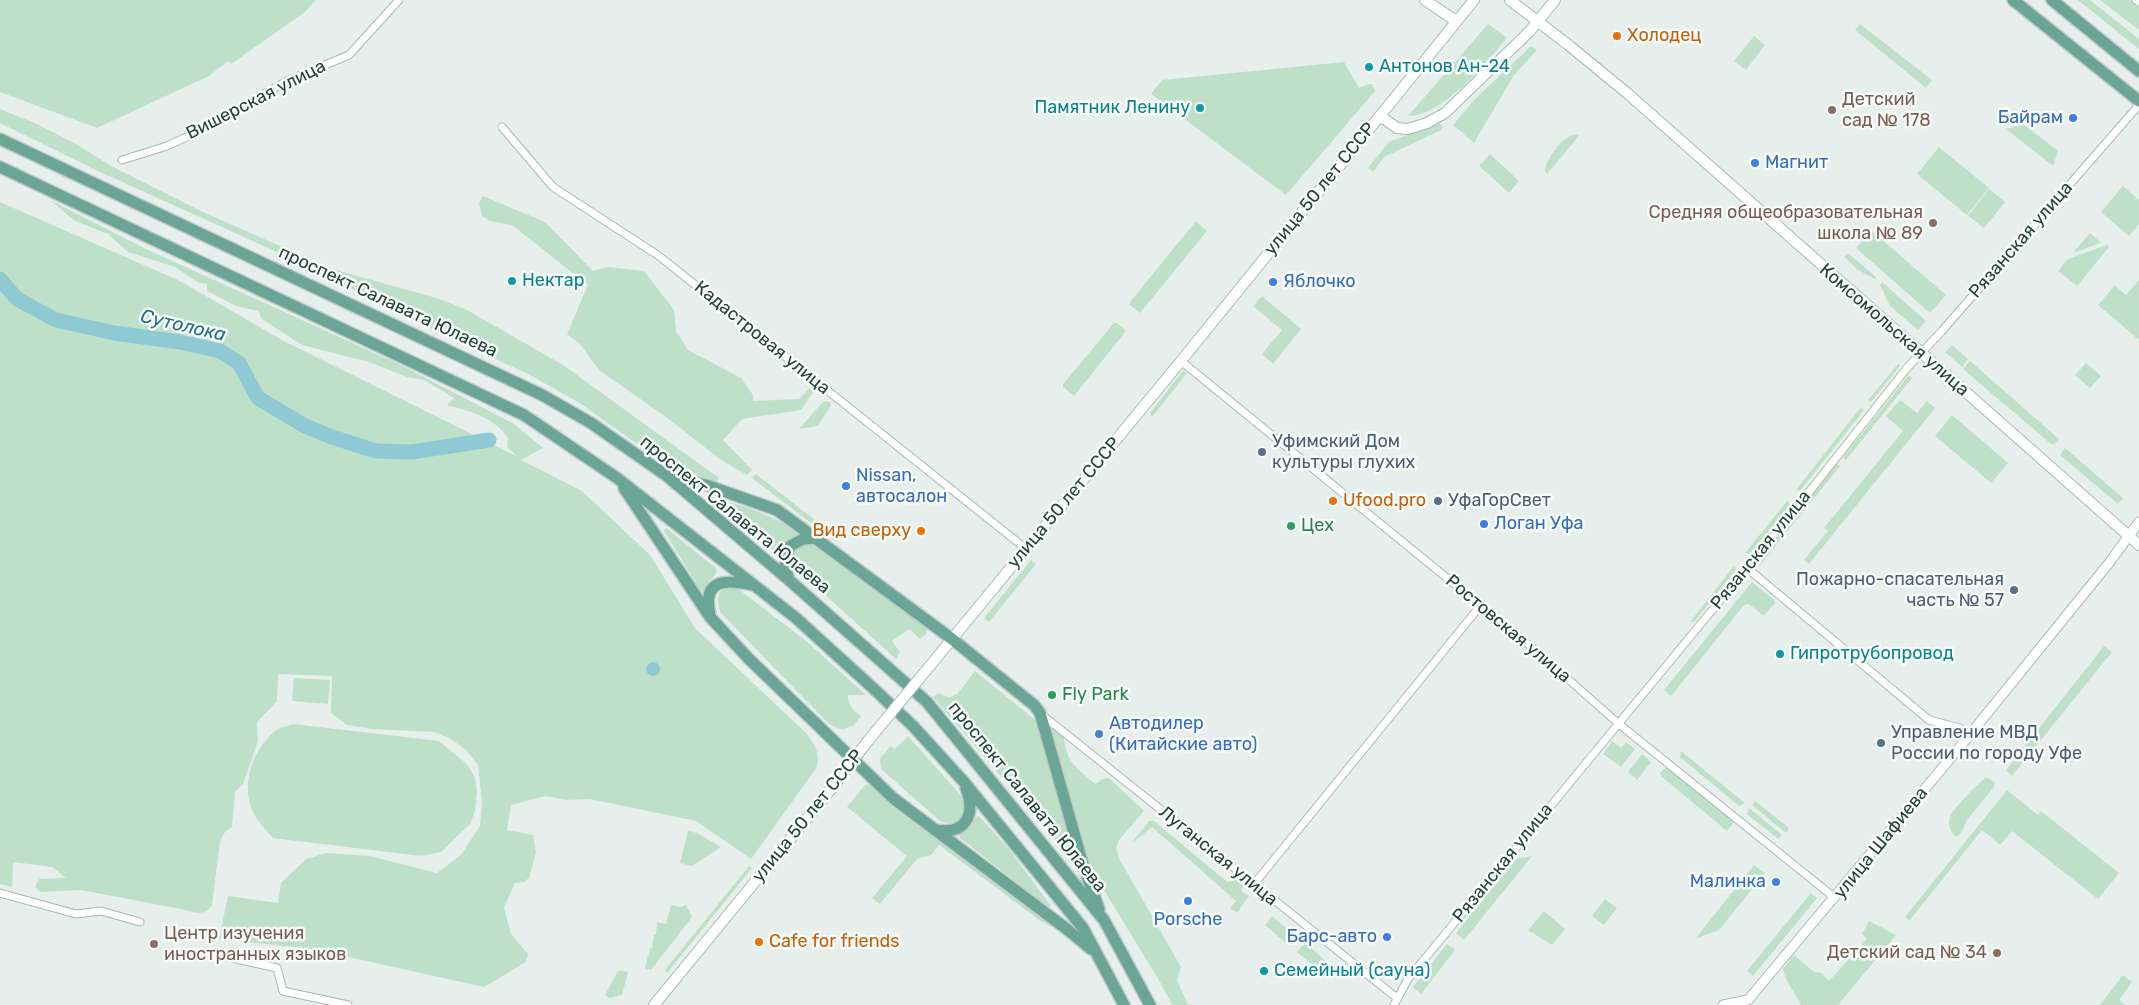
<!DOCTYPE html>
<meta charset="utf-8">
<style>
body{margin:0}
canvas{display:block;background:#e6efeb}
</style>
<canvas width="2139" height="1005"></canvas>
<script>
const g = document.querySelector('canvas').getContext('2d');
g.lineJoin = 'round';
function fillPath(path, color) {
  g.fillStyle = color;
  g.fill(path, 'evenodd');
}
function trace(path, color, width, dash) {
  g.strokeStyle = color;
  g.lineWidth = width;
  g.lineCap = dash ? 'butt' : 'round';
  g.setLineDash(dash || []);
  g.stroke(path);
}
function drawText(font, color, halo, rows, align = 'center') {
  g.font = font + ' Rubik,sans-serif';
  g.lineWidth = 5;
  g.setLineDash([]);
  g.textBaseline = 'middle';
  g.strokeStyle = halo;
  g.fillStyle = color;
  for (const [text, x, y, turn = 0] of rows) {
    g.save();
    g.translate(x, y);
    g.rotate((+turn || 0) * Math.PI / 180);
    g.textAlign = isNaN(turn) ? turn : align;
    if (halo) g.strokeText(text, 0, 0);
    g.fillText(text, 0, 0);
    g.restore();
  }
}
const green = new Path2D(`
 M0,0H316L305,12L231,64L228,61L209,76L97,128L0,92Z
 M2078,0H2090L2139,39V49Z
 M2100,0H2131L2139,6V30Z
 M1488,24L1507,38C1486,63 1443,116 1408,116Z
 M1860,24L1932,80L1926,88L1855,30Z
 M1754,36L1765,45L1746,70L1734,61Z
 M1531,46L1537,50L1514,75L1474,143L1453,125L1475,99Z
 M1344,62L1359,88L1368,84H1372L1375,91L1286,195L1151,94L1162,80Z
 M0,109L37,124L76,144L113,167L203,212L332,269L440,299L467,310L563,365L719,478L717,482H710L671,468L578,402L530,375L448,337L288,257L98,171L0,123Z
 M1439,123L1443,127L1441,130L1384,157L1373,172L1368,168L1389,142Z
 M2023,124L2058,151L2053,166L2006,129Z
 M1574,134L1579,136L1547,174L1545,170C1547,157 1562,138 1574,134Z
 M1939,147L1989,188L1967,215L1917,174Z
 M1490,154L1519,181L1509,193L1479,166Z
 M2123,186L2139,200V224L2129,236L2101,212Z
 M1989,189L2005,202L1984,228L1968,216Z
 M483,196L545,222L593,271L608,267L644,271L674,310L676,331L688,350L741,378L753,395V401L799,399L812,386L816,388L801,410L742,419L723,440L752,470L747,475L721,460L666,417L599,370L580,344L567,334L588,285L512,225L490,221L482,216L479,203Z
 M50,200L146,249L403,366L514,424L543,448L521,460L582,491L650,555L695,628L806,733C815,745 820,752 817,767L751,859L696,821L590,799L565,800L546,796L511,805L507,830L533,835L536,852L529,878L524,882L515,883L504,907L511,934L528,954L526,962C511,970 499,979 484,987L312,949L219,939L228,896L278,903L281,883L306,859L326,853L370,856L437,873L461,855L480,826L482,802L478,765L466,750L451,739L434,732L372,729L347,725L331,713L332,676L278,674L277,701L257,722L258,741L243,784L235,792L232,827L225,832L220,841L212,905C205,915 196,914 186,910L81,890L40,892L35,887L39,879L66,878L52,867L13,862L12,887L0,884V202L178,280L284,341L518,457L507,447L508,438C495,418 470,411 447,405L454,398L424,380L407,377L369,362L302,345L262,319L258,311L236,306L207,291V284L199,283L175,267L128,252L108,234L75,221Z
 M1196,221L1207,231L1140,313L1130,305V302Z
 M1872,231L1946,295L1930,313L1856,248Z
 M2090,233L2101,243L2073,253Z
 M2107,245L2109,247L2077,286L2058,271L2068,259Z
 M1848,253L1876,277L1875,279L1858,270L1844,257Z
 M2139,280V340L2098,305L2115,285L2126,295Z
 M1882,282L1926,321L1918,330L1890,306L1880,285Z
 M1262,296L1301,329L1273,364L1262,354L1282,330L1253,306Z
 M1114,323H1117L1126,331L1074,396L1063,387V384Z
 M1952,345L1968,359L1962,367L1945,352Z
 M1970,361L2059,439L2054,444H2051L1963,369Z
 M2086,363L2101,376L2090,388L2075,375Z
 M1898,364L1900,366L1871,402L1868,400Z
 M1183,371L1187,373L1152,417L1150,413Z
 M1909,375L1912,378L1846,460L1843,457Z
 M1900,400L1917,413L1927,401L1935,408L1809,564L1804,560L1828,531L1824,528L1903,431L1886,416Z
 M826,401L830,402L831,405L818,426L799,429L822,403Z
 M1861,407L1864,410L1800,491L1796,490Z
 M1952,415L2008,463L1991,483L1935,436Z
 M2065,448L2123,498L2118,504L2060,455Z
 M1836,464L1840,466L1760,565L1758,563Z
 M756,474L839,539L836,542L752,478Z
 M709,496C741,506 773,513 799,535L787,542L780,557L720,509Z
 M1788,500L1790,505L1750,554L1745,553Z
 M666,528L716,568V574L707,584L706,590L701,591L664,531Z
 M817,542L923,622L927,629L926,634L920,639L909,629L892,641L900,652L896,659L802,574L792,562L795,550L801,543Z
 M1031,560L1036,564L989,622L984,618Z
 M1734,566L1736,570L1694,622H1690Z
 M1752,582L1774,600L1775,603L1764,616L1749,604L1744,605L1671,696L1664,690Z
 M728,587L737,588L805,640L866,695H848C847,703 854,712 861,716L854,725L842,730L829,724L721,613C717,602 715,592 728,587Z
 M2104,646L2112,652L2012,776L2006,770Z
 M975,671L1034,719L1041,730L1082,874L1058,843L933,697L939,693L949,698L958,693Z
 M294,678L330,680L328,704L292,701Z
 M293,724L439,741L467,764L475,778L477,791L475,811L470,824L441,852L421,856L273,838C266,830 256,820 252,810C241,783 253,749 275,731C279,728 287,726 293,724Z
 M1050,725L1064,738C1066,762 1078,770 1096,784L1102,779L1109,778L1144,811L1119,840L1116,848L1120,860L1181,967L1177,980L1188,1005H1172L1160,982L1096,877L1090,864Z
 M908,736L964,799L965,811L960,821L947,823L940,821L881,769L880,758L891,746L895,749Z
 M1612,741L1621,748L1626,742L1635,749L1621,767L1603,754Z
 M1681,751L1745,803L1739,806L1680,757Z
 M1642,754L1651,762L1637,780L1628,772Z
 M1665,768H1669L1734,822L1727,831L1662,777L1660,773Z
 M1986,777L1995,782L1994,787L1967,820L1961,833L1956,837C1950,832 1947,823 1951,815C1954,808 1980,781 1986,777Z
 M870,784L1056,924L1052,927L1039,920L939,845L931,855L917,859L880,904L872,898L907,856L847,807L865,785Z
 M2007,790L2038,815L2041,811L2119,873L2098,899L2012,831L2000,845L1982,830L1909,921L1905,917Z
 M1755,801L1789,828L1786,833L1752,805Z
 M1749,808L1782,835L1779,838H1777L1747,814Z
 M979,816L1009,849L1051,906L1048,907L960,838L959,835L970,826L975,817Z
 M1149,821H1154L1227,882L1239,879L1244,884L1241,891L1249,896L1237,913L1230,908L1236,901L1152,827L1131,844Z
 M688,831L697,833L721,847L692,866L680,863Z
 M1532,856L1464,940L1456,933L1516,859Z
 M1754,865L1765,873L1719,930L1695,939Z
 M749,866L752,868L667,973L665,970Z
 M1811,893L1817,898L1753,976L1747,971Z
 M1605,899L1617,908L1604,925L1592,916Z
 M671,905L681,907L686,905L692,917L651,970L645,968L650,948H652L654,934H656L657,922L666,924Z
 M1544,911L1565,929L1552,945L1528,930Z
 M1272,916L1294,935L1286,943L1265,925Z
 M1869,921L1896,935L1838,1005H1801C1796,995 1784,979 1783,969L1794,955L1814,972L1821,973L1829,981L1867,939L1862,934Z
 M1305,943L1327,962L1319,971L1297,952Z
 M1447,944L1455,950L1421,994L1413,987Z
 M621,970L628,972L622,995L610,998L605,995L618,971Z
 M2123,975L2132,982L2119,1000L2125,1005H2100Z`);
const water = new Path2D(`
 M646 669a7 7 0 1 1 14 0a7 7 0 1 1-14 0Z`);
const river = new Path2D(`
 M0,279L17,299L56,320L114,333L180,342L220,351L239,363L258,398L305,426L332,437L376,451L412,452L489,440`);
const minor = new Path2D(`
 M2136,0L2139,2
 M502,127L553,187L659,256L1025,548
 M122,160L167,146L193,134L287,81L349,55L399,0
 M1181,361L1534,649L1619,724L1835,898
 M1747,568L1929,720L1960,728L1970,734
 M1041,714L1397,998
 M1254,884L1481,605
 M0,893L76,914L101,911L140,922
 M205,952L277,968L283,991L348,1005
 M1394,1005L1408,979L1798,506L1907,368L1941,332L2139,105`);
const tertiary = new Path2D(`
 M1723,1005L1748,1000L1959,748L2109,563L2139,522`);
const secondary = new Path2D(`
 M1425,0L1456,21
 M1510,0L1571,47L1627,93L2139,545
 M1380,116L1397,128L1408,129L1427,123L1445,113L1530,31L1555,0
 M938,656L1181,361L1474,0
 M654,1005L828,793L867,742`);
const primary = new Path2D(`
 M2013,0L2139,101
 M2052,0L2139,71
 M0,139L542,395L591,423L667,476L789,580L927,702L1104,920L1150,1005
 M0,167L524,415L617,478L796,618L874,689L913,726L964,782L1083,928L1124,1005
 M671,477L706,485L777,510L952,639L1034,705L1040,713L1084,868L1099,909
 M624,488L710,617L748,658L893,798L1068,930L1091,949
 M789,580L785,565L790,546L803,539L816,538
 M710,615C702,579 725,579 752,585
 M935,830C966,835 976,815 966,788`);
const secondaryBridge = new Path2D(`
 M867,742L938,656`);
const markers = [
 [1617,36,5,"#e8710a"],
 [1369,67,5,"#0f9aa8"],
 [1200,108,5,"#0f9aa8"],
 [1832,110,5,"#8d6e63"],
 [2073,118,5,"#3f7fe0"],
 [1755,163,5,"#3f7fe0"],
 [1933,223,5,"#8d6e63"],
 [512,281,5,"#0f9aa8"],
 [1273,282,5,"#3f7fe0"],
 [1262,452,5,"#5c6f8a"],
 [846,486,5,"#3f7fe0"],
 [1333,501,5,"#e8710a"],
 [1438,501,5,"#5c6f8a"],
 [1484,524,5,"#3f7fe0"],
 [1291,526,5,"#2e9e5b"],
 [921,531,5,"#e8710a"],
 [2014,590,5,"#5c6f8a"],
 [1780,654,5,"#0f9aa8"],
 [1052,695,5,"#2e9e5b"],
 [1099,734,5,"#3f7fe0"],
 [1881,743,5,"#5c6f8a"],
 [1776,882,5,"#3f7fe0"],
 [1188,901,5,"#3f7fe0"],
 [1387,937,5,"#3f7fe0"],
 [759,942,5,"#e8710a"],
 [154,944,5,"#8d6e63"],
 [1997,953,5,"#8d6e63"],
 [1264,971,5,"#0f9aa8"]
];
const foodNames = [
 ["Холодец",1627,36],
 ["Ufood.pro",1343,501],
 ["Вид сверху",911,531,"right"],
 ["Cafe for friends",769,942]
];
const cultureNames = [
 ["Антонов Ан-24",1379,67],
 ["Памятник Ленину",1190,108,"right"],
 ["Нектар",522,281],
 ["Гипротрубопровод",1790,654],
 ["Семейный (сауна)",1274,971]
];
const streetNames = [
 ["Вишерская улица",256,100,-27],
 ["улица 50 лет СССР",1320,189,-51],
 ["Рязанская улица",2021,240,-49],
 ["проспект Салавата Юлаева",388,302,25],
 ["Комсомольская улица",1894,330,41],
 ["Кадастровая улица",762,338,39],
 ["улица 50 лет СССР",1064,503,-50],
 ["проспект Салавата Юлаева",735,515,39],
 ["Рязанская улица",1761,550,-51],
 ["Ростовская улица",1508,629,40],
 ["проспект Салавата Юлаева",1027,797,51],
 ["улица 50 лет СССР",808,816,-51],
 ["улица Шафиева",1881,843,-51],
 ["Луганская улица",1218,856,39],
 ["Рязанская улица",1503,863,-51]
];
const educationNames = [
 ["Детский",1842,100],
 ["сад № 178",1842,121],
 ["Средняя общеобразовательная",1923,213,"right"],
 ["школа № 89",1923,234,"right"],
 ["Центр изучения",164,934],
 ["иностранных языков",164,955],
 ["Детский сад № 34",1987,953,"right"]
];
const shopNames = [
 ["Байрам",2063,118,"right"],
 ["Магнит",1765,163],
 ["Яблочко",1283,282],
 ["Nissan,",856,476],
 ["автосалон",856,497],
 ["Логан Уфа",1494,524],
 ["Автодилер",1109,724],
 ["(Китайские авто)",1109,745],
 ["Малинка",1766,882,"right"],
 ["Porsche",1188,920,"center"],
 ["Барс-авто",1377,937,"right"]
];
const serviceNames = [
 ["Уфимский Дом",1272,442],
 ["культуры глухих",1272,463],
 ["УфаГорСвет",1448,501],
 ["Пожарно-спасательная",2004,580,"right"],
 ["часть № 57",2004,601,"right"],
 ["Управление МВД",1891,733],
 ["России по городу Уфе",1891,754]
];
const leisureNames = [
 ["Цех",1301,526],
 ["Fly Park",1062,695]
];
const waterNames = [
 ["Сутолока",183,326,13]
];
fillPath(green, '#bfe0c8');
fillPath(water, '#8ec9d4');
trace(river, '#8ec9d4', 15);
trace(minor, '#a8b8b2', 9);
trace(tertiary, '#a8b8b2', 11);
trace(secondary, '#a4bbb3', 12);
trace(primary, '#c2cac8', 14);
trace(minor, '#fff', 7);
trace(tertiary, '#fff', 9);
trace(secondary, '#fff', 10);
trace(primary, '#6aa596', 11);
trace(secondaryBridge, '#a4bbb3', 12, []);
trace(secondaryBridge, '#fff', 10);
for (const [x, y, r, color] of markers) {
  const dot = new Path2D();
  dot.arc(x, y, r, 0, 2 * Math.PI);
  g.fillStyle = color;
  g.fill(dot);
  trace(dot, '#f7fbf9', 2);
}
drawText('18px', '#c56008', '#f7fbf9', foodNames, 'left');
drawText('18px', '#0d838f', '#f7fbf9', cultureNames, 'left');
drawText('18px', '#24423a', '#f7fbf9', streetNames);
drawText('18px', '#785e54', '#f7fbf9', educationNames, 'left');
drawText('18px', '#366cbe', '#f7fbf9', shopNames, 'left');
drawText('18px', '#4e5e75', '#f7fbf9', serviceNames, 'left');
drawText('18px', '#27864d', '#f7fbf9', leisureNames, 'left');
drawText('italic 19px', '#1c6f80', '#f7fbf9', waterNames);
</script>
